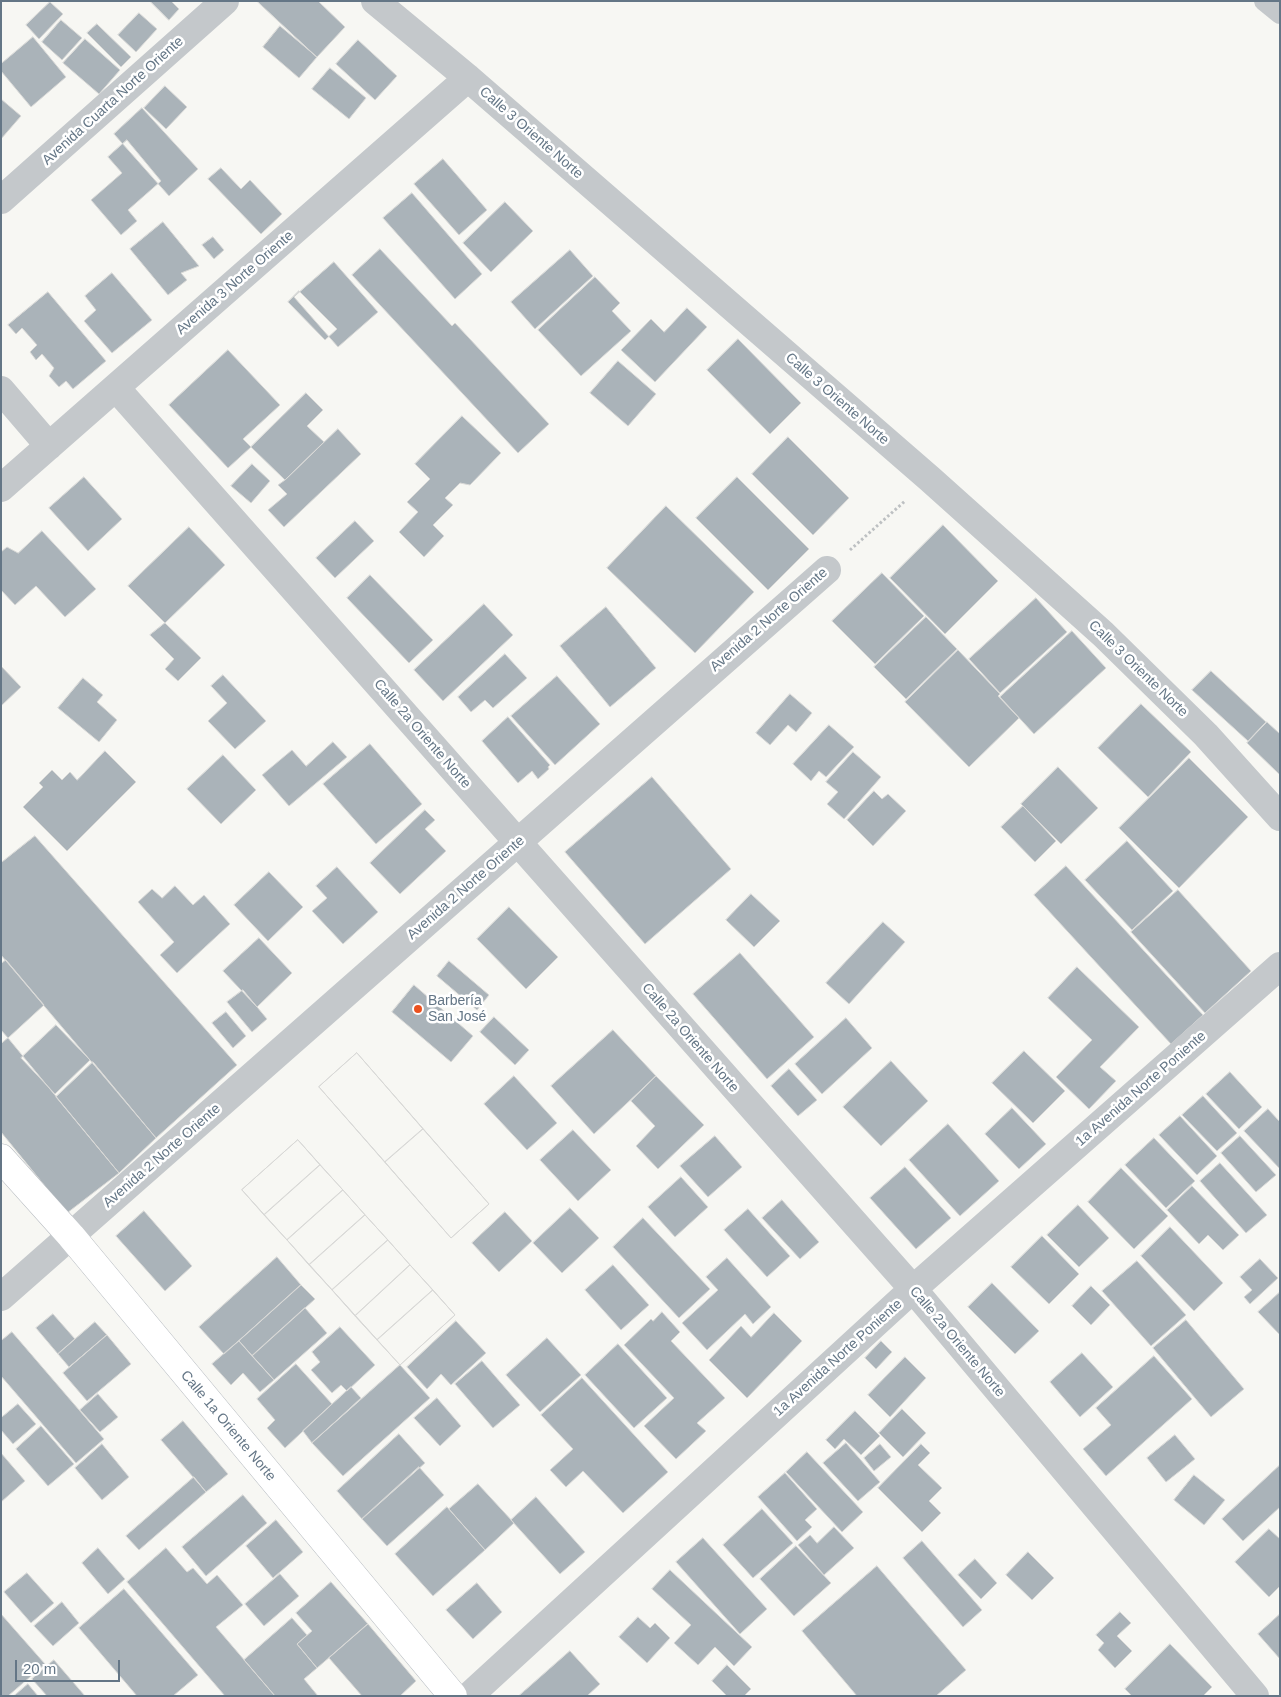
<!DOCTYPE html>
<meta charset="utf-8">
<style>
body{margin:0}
#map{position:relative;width:1281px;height:1697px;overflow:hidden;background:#f7f7f3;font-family:Arial,sans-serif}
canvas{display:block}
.frame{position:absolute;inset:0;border:2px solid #647686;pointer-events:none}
.scale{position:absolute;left:15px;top:1660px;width:105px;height:22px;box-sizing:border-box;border:2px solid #647686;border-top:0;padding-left:6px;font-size:15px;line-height:18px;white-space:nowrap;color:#647686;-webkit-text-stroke:4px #fff;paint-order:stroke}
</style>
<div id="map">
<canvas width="1281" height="1697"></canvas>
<div class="frame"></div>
<div class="scale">20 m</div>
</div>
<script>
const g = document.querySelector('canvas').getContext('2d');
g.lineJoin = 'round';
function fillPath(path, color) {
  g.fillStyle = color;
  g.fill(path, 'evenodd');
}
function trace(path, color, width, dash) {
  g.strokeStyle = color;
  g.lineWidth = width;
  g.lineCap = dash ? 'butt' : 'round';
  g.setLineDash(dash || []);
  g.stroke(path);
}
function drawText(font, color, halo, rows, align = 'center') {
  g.font = font + ' Arial,sans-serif';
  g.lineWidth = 5;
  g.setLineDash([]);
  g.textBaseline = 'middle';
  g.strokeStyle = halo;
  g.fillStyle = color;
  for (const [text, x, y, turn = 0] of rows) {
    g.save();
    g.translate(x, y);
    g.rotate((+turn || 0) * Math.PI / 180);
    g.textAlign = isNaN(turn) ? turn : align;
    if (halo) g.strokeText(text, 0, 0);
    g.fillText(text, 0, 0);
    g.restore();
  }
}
const building = new Path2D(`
 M150,1H171L179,9L169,20Z
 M257,1H318L345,27L317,57Z
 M50,2L63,14L39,39L26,25Z
 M139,13L157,29L136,52L118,35Z
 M61,20L82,38L62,60L42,42Z
 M97,24L131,57L121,67L87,33Z
 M280,26L317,57L299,78L263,47Z
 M33,37L66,77L31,107L1,71V64Z
 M85,39L120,70L99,94L63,63Z
 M358,40L397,76L375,100L336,64Z
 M330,68L366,98L349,119L312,89Z
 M165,86L187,107L166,129L144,108Z
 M1,99L21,116L1,139Z
 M142,108L198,169L169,196L114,134Z
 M127,140L161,181L128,210L137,221L121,235L91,200L122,173L108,157Z
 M443,159L487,210L459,235L414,184Z
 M221,168L241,189L250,180L282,214L261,234L208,179Z
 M412,193L482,274L455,299L383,218Z
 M505,202L533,231L491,272L463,243Z
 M163,222L199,266L181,273L187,280L168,295L130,249Z
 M213,237L224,250L214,259L202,245Z
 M380,249L452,326L455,323L549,424L518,453L352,275Z
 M570,250L593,276L535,329L511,302Z
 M334,262L378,312L338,347L294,297Z
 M112,273L152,320L112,353L84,321L96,310L85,296Z
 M595,277L620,303L612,311L631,331L581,376L538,330Z
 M299,291L337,329L325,340L288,302Z
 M48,292L106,361L73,389L66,381L59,387L49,376L54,368L42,354L36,360L30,352L37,345L22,328L16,334L8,325Z
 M687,308L707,327L655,382L621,350L651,319L664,332Z
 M738,339L801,403L770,434L707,370Z
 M228,350L280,405L243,439L251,447L228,468L169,405Z
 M618,361L656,394L628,426L590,393Z
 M306,393L323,410L307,426L324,442L285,480L251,447Z
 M462,416L501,453L470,485L460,483L445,498L453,505L433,525L444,536L424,557L399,532L418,512L407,502L430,479L415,464Z
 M338,429L361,454L284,527L268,510L287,494L278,485L285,480Z
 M788,437L849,498L813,535L752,474Z
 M252,464L270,481L251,503L231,486Z
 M84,477L122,519L88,551L49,508Z
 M737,477L809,549L768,590L696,518Z
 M666,506L754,592L695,653L607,568Z
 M355,521L374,541L335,578L316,558Z
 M943,525L998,581L945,634L890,578Z
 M189,527L225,565L165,623L128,586Z
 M42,531L96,589L65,617L36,586L15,605L1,590V552L7,547L18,553Z
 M882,573L924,616L875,664L832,621Z
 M370,575L433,640L409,663L347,598Z
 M1036,598L1067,632L1000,693L969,659Z
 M484,604L513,635L443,701L414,670Z
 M606,607L656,668L610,707L560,646Z
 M926,617L957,649L906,699L874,667Z
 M165,623L201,658L178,681L165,669L174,659L150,635Z
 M1072,631L1106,668L1034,734L1000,697Z
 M958,650L1000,694L998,696L1019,718L969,767L905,702Z
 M505,654L527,678L493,708L485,700L471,712L458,697Z
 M1,666L21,687L1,706Z
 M1211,671L1266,722L1248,741L1192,690Z
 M223,675L266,721L235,749L208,721L227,703L211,686Z
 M557,676L600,724L555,765L511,716Z
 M83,678L103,695L97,702L117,720L99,742L58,708Z
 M790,694L812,713L796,732L788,725L770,745L756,733Z
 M1141,704L1191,752L1148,797L1098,748Z
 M508,717L550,765L548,767L549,769L538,779L532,771L518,783L482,741Z
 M1267,722L1280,734V775L1247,743Z
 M829,725L854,747L826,777L819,771L811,781L793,764Z
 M333,742L347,757L289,806L262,775L292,750L306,766Z
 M370,744L422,804L376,844L323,784Z
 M105,751L136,782L67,851L23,807L43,787L39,783L52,770L62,780L70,772L77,780Z
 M853,752L881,777L844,819L827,804L838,792L826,782Z
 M223,755L256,790L221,824L187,789Z
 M1189,758L1248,817L1179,888L1119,828Z
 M1058,767L1098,808L1061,844L1021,804Z
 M652,777L731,869L645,944L565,852Z
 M874,791L882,799L888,794L906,811L873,846L847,820Z
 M1023,806L1056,841L1035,862L1001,827Z
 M425,810L435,820L425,829L446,851L400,894L370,863Z
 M35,836L237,1065L156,1138L1,955V863Z
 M1127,841L1173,891L1132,930L1085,880Z
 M1066,866L1203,1015L1171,1044L1034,895Z
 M337,867L378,912L343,944L312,911L327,898L316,886Z
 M269,872L303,907L268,941L234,905Z
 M175,886L193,905L204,895L230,924L177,973L160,955L174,942L138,902L152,889L162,898Z
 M1178,890L1251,971L1205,1013L1131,932Z
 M751,894L780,921L754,947L726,920Z
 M509,907L558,957L526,989L477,939Z
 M883,922L905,942L849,1004L826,983Z
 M259,938L292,973L257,1007L223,971Z
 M740,953L814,1037L767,1079L693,994Z
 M6,960L44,1005L8,1038L1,1030V964Z
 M449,961L489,995L477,1010L437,976Z
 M1077,967L1139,1027L1100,1067L1116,1081L1089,1109L1056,1077L1092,1040L1048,998Z
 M414,985L473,1036L451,1062L392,1012Z
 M243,990L267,1019L252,1032L227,1002Z
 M226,1012L246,1036L233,1048L212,1023Z
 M494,1017L529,1050L515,1065L480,1032Z
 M846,1018L872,1048L822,1094L795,1064Z
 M56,1025L90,1060L55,1094L21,1058Z
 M613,1030L656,1076L594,1134L551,1086Z
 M8,1038L119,1173L67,1213L1,1132V1044Z
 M1024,1051L1065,1091L1033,1123L992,1083Z
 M357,1053L489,1204L451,1238L319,1087Z
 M357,1053L423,1129L385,1162L319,1087Z
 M891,1061L928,1101L881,1146L843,1107Z
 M93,1062L156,1138L119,1173L56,1097Z
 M789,1069L817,1100L798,1116L771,1086Z
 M1230,1072L1262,1107L1239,1129L1206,1094Z
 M514,1076L557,1123L527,1150L484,1104Z
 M656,1076L704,1125L658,1169L636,1146L655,1126L631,1101Z
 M1203,1096L1237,1133L1217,1151L1182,1115Z
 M1012,1108L1046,1144L1019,1169L985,1134Z
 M1268,1109L1280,1122V1169L1244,1131Z
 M1180,1116L1217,1156L1197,1175L1159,1135Z
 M948,1124L999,1181L960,1216L909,1160Z
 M423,1129L489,1204L451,1238L385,1162Z
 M573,1130L611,1170L578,1201L540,1160Z
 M715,1136L742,1167L708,1197L680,1166Z
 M1240,1136L1276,1175L1256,1192L1221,1153Z
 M1154,1138L1195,1181L1166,1208L1125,1165Z
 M298,1140L455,1315L400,1365L242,1190Z
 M298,1140L320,1165L264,1215L242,1190Z
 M1220,1163L1267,1215L1246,1233L1200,1181Z
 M320,1165L343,1190L287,1240L264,1215Z
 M905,1167L951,1218L916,1249L870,1198Z
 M1121,1168L1168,1216L1134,1249L1088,1202Z
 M681,1177L708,1207L675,1237L648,1207Z
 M1192,1186L1239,1235L1223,1250L1208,1235L1199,1244L1167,1210Z
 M343,1190L365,1215L309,1265L287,1240Z
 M782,1200L819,1242L800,1259L762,1218Z
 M1078,1205L1109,1238L1079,1267L1047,1235Z
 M570,1208L599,1238L562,1273L533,1243Z
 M748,1209L790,1256L767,1277L724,1230Z
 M144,1211L192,1266L165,1291L116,1236Z
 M505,1212L532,1241L499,1272L472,1243Z
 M365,1215L388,1240L332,1290L309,1265Z
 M643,1218L710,1289L679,1318L613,1247Z
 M1170,1227L1223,1283L1194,1311L1141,1256Z
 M1042,1236L1079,1274L1049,1304L1011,1267Z
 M388,1240L410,1265L355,1316L332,1290Z
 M277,1257L301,1285L224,1354L199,1327Z
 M727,1258L771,1307L753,1324L745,1314L707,1350L682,1323L718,1290L706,1277Z
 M1260,1259L1278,1278L1250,1304L1244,1297L1252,1290L1240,1277Z
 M1137,1261L1186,1315L1151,1346L1102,1291Z
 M410,1265L433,1290L377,1340L355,1316Z
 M613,1265L649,1305L621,1330L585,1290Z
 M992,1283L1039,1331L1015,1354L968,1307Z
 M301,1285L315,1299L252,1356L239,1341Z
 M1091,1286L1110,1305L1091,1325L1072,1306Z
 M433,1290L455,1315L400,1365L377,1340Z
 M1280,1292V1335L1258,1312Z
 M305,1308L327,1333L274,1380L252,1356Z
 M662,1312L680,1332L671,1341L725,1398L697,1423L706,1431L676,1459L644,1426L674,1398L624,1345L651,1319L653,1321Z
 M774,1313L802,1341L747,1398L709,1360L741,1326L751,1337Z
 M53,1314L75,1339L58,1354L36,1328Z
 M1186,1320L1244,1389L1211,1417L1153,1348Z
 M456,1321L486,1353L451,1385L441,1374L427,1389L407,1367Z
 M95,1322L107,1335L69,1367L58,1354Z
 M340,1327L375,1365L347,1391L341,1385L332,1393L311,1370L320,1362L312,1352Z
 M12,1332L104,1439L76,1463L1,1376V1341Z
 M107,1335L131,1364L87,1401L63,1373Z
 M547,1338L581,1375L540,1412L506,1375Z
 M239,1341L274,1380L260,1392L243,1373L231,1385L212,1364Z
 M881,1341L892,1352L876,1369L865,1358Z
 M618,1344L667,1398L634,1428L585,1375Z
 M1082,1353L1113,1387L1080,1417L1050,1382Z
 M1154,1356L1192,1399L1106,1476L1083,1449L1111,1425L1096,1408Z
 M905,1357L926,1378L890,1417L868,1395Z
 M482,1361L520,1405L493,1428L455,1384Z
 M296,1364L332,1404L285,1448L267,1428L275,1420L257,1399Z
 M400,1365L430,1398L343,1476L312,1443Z
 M582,1378L668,1472L623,1513L583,1471L566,1487L550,1470L573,1449L541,1415Z
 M351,1387L361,1398L312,1443L303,1431Z
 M98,1394L118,1417L100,1432L80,1410Z
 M437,1398L461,1426L440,1446L414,1418Z
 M18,1404L36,1424L13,1444L1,1430V1418Z
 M902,1409L926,1433L903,1457L879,1433Z
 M855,1411L880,1436L861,1455L844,1439L835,1449L826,1440Z
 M183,1421L228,1474L206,1492L161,1440Z
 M41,1426L74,1464L48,1486L16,1449Z
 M399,1434L425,1463L362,1519L337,1491Z
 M1175,1435L1195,1459L1166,1482L1147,1458Z
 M846,1443L880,1482L858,1501L823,1463Z
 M102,1444L129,1477L102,1500L75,1468Z
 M880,1444L891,1457L874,1471L864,1458Z
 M921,1444L930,1453L918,1465L942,1488L929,1501L941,1513L922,1532L878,1488Z
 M807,1452L863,1512L842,1532L786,1472Z
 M1,1453L25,1481L1,1502Z
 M1280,1465V1507L1243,1541L1222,1519Z
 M419,1467L444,1495L387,1546L362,1519Z
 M785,1473L817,1509L805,1520L812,1527L797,1541L758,1497Z
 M1194,1475L1225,1500L1204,1525L1174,1500Z
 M194,1477L206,1492L139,1550L126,1536Z
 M478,1484L514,1523L485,1550L449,1509Z
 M243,1495L267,1523L206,1576L182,1547Z
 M536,1497L585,1552L560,1574L511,1520Z
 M447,1507L485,1550L433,1596L395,1554Z
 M762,1509L793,1543L753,1578L723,1545Z
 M276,1520L303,1552L273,1578L246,1546Z
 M834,1527L854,1548L824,1575L798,1545L810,1535L817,1543Z
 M1269,1529L1280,1539V1586L1269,1597L1235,1562Z
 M703,1538L767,1609L740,1634L676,1562Z
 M922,1541L982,1610L963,1627L903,1558Z
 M796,1546L831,1583L794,1616L760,1579Z
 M98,1548L125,1579L108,1594L82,1563Z
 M166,1548L187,1572L193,1568L207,1584L217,1575L243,1605L216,1627L275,1696H225L127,1582Z
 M1028,1552L1054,1578L1032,1600L1006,1575Z
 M975,1559L997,1583L981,1599L958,1575Z
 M877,1566L966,1670L936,1696H857L802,1631Z
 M670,1570L752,1647L734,1666L715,1647L698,1665L674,1643L691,1625L652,1589Z
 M27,1573L54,1603L31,1623L4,1592Z
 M280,1574L299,1596L264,1626L245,1604Z
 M331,1582L368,1624L317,1668L297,1644L312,1631L296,1613Z
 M477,1583L502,1612L473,1639L446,1610Z
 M124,1589L198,1675L173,1696H137L79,1628Z
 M62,1602L79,1623L53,1646L34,1626Z
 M1120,1612L1131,1623L1117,1636L1132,1651L1115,1668L1098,1650L1104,1643L1096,1635Z
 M1,1614L45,1664L8,1696H1Z
 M1280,1614V1659L1258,1634Z
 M638,1617L650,1628L655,1623L670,1638L647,1663L619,1637Z
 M292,1618L307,1635L297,1644L317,1668L304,1679L318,1696H275L244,1660Z
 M368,1624L416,1681L400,1696H362L329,1658Z
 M1170,1644L1212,1687L1203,1696H1132L1125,1689Z
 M570,1651L600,1684L587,1696H521L520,1695Z
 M54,1660L85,1696H47L32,1679Z
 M727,1665L751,1689L744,1696H727L712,1681Z
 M28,1684L38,1696H14Z`);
const path = new Path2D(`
 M850,550L905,501`);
const lane = new Path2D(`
 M1264,1L1280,14`);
const street = new Path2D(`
 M375,1L468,78L930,479L1103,634L1206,735L1280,817
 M1,200L225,1
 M116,388L913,1289L1255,1696
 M1,390L49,446
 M1,488L468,78
 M1,1297L827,570
 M469,1696L913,1289L1280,966`);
const secondary = new Path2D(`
 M1,1158L71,1236L453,1696`);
const markers = [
 [418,1009,5,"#eb511f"]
];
const streetNames = [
 ["Avenida Cuarta Norte Oriente",113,101,-42],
 ["Calle 3 Oriente Norte",531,133,41],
 ["Avenida 3 Norte Oriente",235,283,-41],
 ["Calle 3 Oriente Norte",837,399,41],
 ["Avenida 2 Norte Oriente",769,620,-41],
 ["Calle 3 Oriente Norte",1138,669,44],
 ["Calle 2a Oriente Norte",422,734,49],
 ["Avenida 2 Norte Oriente",466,888,-41],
 ["Calle 2a Oriente Norte",690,1038,49],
 ["1a Avenida Norte Poniente",1141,1089,-41],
 ["Avenida 2 Norte Oriente",162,1156,-41],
 ["Calle 2a Oriente Norte",957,1342,50],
 ["1a Avenida Norte Poniente",838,1358,-42],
 ["Calle 1a Oriente Norte",228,1426,50]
];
const poiNames = [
 ["Barbería",428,1001],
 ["San José",428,1017]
];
fillPath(building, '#aab3b9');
trace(building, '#d8d8d6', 1);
trace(secondary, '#b6bbc0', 29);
trace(path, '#bdc0c2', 3, [2.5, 2.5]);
trace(lane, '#c4c8cb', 20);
trace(street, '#c4c8cb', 28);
trace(secondary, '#fff', 28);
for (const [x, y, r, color] of markers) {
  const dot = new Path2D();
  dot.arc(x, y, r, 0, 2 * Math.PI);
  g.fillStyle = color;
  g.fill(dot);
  trace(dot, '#fff', 2);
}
drawText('14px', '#647686', '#fff', streetNames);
drawText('14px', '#647686', '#fff', poiNames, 'left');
</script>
